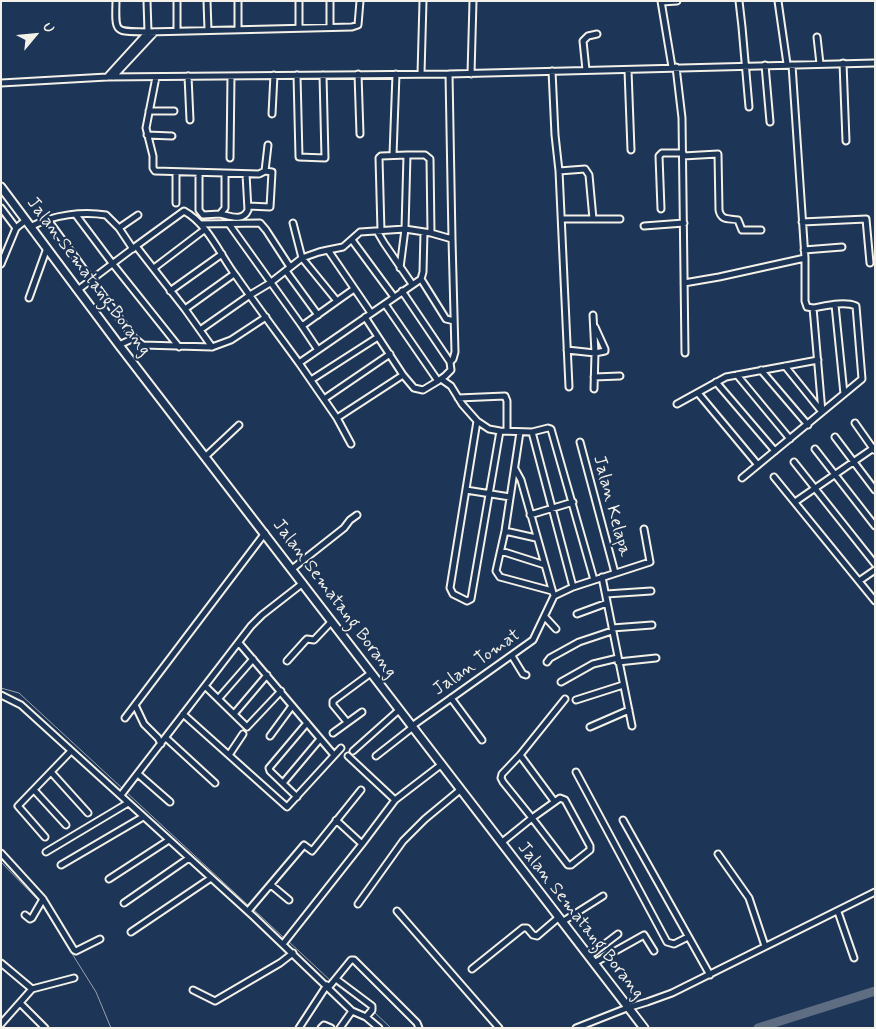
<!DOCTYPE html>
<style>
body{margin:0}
#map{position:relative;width:876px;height:1029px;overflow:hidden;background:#1d3557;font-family:Mynerve,sans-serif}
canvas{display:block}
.frame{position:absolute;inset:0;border:2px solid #f4f1e8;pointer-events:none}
.north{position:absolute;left:10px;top:10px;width:50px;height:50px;-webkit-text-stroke:4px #1d3557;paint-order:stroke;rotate:62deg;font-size:14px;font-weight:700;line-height:20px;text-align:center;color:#f4f1e8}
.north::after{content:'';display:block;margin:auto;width:18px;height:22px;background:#f4f1e8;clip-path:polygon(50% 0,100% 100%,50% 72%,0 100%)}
</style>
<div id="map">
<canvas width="876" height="1029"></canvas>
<div class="frame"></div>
<div class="north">U</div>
</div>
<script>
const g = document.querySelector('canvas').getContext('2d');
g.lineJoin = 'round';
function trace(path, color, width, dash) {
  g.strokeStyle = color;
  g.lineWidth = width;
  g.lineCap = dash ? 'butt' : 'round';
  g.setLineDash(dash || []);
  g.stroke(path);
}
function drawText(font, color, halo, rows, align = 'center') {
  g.font = font + ' Mynerve,sans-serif';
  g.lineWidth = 4.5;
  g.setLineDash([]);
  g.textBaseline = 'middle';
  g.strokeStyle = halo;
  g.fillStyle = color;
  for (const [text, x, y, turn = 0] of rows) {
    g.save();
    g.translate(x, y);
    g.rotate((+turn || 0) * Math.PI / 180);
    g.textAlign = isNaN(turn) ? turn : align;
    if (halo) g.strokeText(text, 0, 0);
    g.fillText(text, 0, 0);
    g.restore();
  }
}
const stream = new Path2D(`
 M1,688L19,693L123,789
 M125,791L249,906
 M1,862L39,901
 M41,904L96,992L111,1028
 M252,908L284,938
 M287,940L332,982
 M335,984L371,1010
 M374,1012L391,1028`);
const river = new Path2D(`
 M758,1028L875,991`);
const street = new Path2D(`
 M116,1C115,35 115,31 148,32L352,27L358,25L360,1
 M177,1V31
 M207,1L208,30
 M238,1V30
 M299,1V28
 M661,1L672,67
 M739,1L742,27L749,107
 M778,1L787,64
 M662,2L677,1
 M330,27V1
 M817,37L820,64
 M843,63L846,141
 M765,65L770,122
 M676,67L682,118L685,353
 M586,70L583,41L588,36L597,34
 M628,70L631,150
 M552,71L555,135L559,171L569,387
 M358,74L360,134
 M421,74L423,1
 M471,74L473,1
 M297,75L299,157L325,158L323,75
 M188,76L190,120
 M107,77L148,32L147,1
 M113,77L155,32
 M156,77L146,128L153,156V168L155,171L259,174L265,171L268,145
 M1,83L107,77L449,74L875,63
 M149,111H174
 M272,114L274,75
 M147,135L172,136
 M393,155L396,74
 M407,155H425L430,159L431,233
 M683,156L718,154L719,210C721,221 729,218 738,220L742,230H761
 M230,158L231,76
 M559,171L585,169L589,175L593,219
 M199,173V210L203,215L220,214L225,208V174
 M176,203V172
 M248,206L270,207L272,172L265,171
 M1,208L16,228
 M661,209L659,156L662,153H683
 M220,214C230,216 243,222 248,210L246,174
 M76,215L112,263L179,347
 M562,219H620
 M48,220L134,338L143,345L212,347L231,340L266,317
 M802,222L866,219L870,263
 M200,224L260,223L266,230L290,267
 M229,224L302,326L337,301L302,258L293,223
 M32,226C53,215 83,211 106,215L119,228L133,249
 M644,226L684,223
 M119,228L138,215
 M377,231L384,243L412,284
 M352,240L394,297
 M136,246L184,211C208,224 220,255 236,276C256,305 278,334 299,363L421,279L423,272L424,232
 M328,250L343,247L360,232L405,229L407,155L381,156L379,158L381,231
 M804,250L842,247
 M1,264L16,228L26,220
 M154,268L204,230
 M400,268L405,229L431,233L452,239L449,74
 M286,271L318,315
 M421,279L446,319L454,321
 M684,283L719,277L805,258L792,65
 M79,289L136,246L185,309L212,347
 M170,291L222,254
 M402,291L450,362L453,359L455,352L452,239
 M29,298L47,248
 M337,301L354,289
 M385,304L438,381L445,376L451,370L450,362
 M835,305L844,394
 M185,309L234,274
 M593,315L595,353L594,389
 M365,317L403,375L414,388L423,390L438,381
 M302,326L318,350
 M200,330L250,295L270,283L302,258L319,252L328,250L371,313
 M119,345L134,338
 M567,350L595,353L605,351V349L595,327
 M299,363L337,418L403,375
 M785,366L822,412L862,379L856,306C844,301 825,306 813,308
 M761,370L808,425
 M737,375L790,439
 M594,377L620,376
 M441,379L451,386L462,404L477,421L489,429L500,431L532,432L548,428L551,429L594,580
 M311,380L378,337
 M716,382L775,451
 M698,393L758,465
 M458,398L505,396L507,401V431
 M324,399L390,354
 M677,404L726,377L818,360
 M337,418L351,444
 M477,421L450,588L453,594L467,601L471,599L500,431
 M855,423L874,450
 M520,432L505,531L496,571L500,577L552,591
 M532,432L573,587
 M835,437L875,490
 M580,442L615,573
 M815,449L875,526
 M206,456L239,425
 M794,462L875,564
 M515,469L521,480L553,593
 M774,477L875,601
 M742,478L822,412L814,319L813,308L807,307L805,301V258
 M466,490L510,497
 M795,502L875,447
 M530,515L573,502
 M505,531L536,538
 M501,551L545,565
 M292,569L344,528L350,520L357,515
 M602,577L632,726
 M859,581L875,570
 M606,594L651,591
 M577,614L607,603
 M545,617L556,629
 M612,628L652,625
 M239,643L334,755
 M512,656L523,674L526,675
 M287,661L305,641L307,639L314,640L332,621
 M547,662L550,658L579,642L612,631
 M618,662L656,658
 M561,682L593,664L618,658
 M205,686L247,727L281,691
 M1,695L21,705L254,917L352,1011L366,1017L379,1028
 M219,698L253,659
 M451,698L482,740
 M576,700L623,685
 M135,705L144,724L158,738L161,744
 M183,714L287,807L341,748
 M234,714L267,675
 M125,718L265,533
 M347,722L333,705V701L371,673
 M412,726L533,640L554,596L573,587L650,562L644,529
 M590,727L629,710
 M333,733L362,712
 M270,736L292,706
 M166,738L215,783
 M353,751L399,710
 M229,755L243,734
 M520,755L554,801
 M348,756L395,800
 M376,756L413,727
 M51,772L88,813
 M576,772L667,942L674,944L688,937
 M138,774L170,802
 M283,783L320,739
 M34,790L66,825
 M121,795L251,626L262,615L303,583
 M297,797L270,771L269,768L307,723
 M560,798L565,800L590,846V850L571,865H568L532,818Z
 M336,820L362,844L395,800L442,764
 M623,820L710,975
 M45,837L18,806L71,751
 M501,843L532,818L503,782L501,778L502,774L520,755L565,699
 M46,852L128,803
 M1,853L43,899L74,950L76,951L100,939
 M718,854L749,898L765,946
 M61,865L143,817
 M109,879L169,840
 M271,885L289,900
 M124,903L189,858
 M358,904L403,841L425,819L460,790
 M248,911L304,845L312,851L361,790
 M397,911L499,1028
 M838,912L854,958
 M25,915L30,919L32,918L43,899
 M562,922L603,896
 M131,932L211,878
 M283,944L362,844
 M589,956L618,934
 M1,963L32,989L1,1024
 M594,963L644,935L654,951
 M472,969L523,928H527L533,935L537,936L558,918
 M336,979L372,1006V1010L366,1017
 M329,987L351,960H354L417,1023L419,1028
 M32,989L74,978
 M193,990L215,1001L280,963L293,953
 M20,1003L45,1028
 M299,1028L327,985
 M321,1028L324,1025L331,1028
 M340,1028L352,1011
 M576,1028L627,1008L647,1002L672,993L875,892`);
const secondary = new Path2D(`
 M1,187L119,345L644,1028`);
const streetNames = [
 ["Jalan Sematang Borang",88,277,53],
 ["Jalan Kelapa",611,506,75],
 ["Jalan Sematang Borang",334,599,53],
 ["Jalan Tomat",477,663,-35],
 ["Jalan Sematang Borang",580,921,52]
];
trace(stream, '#9aa2ab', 1);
trace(river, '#5e6d82', 9);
trace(street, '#f4f1e8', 9);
trace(secondary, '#f4f1e8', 11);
trace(street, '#1d3557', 5);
trace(secondary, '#1d3557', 7);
drawText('18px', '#f4f1e8', '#1d3557', streetNames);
</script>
